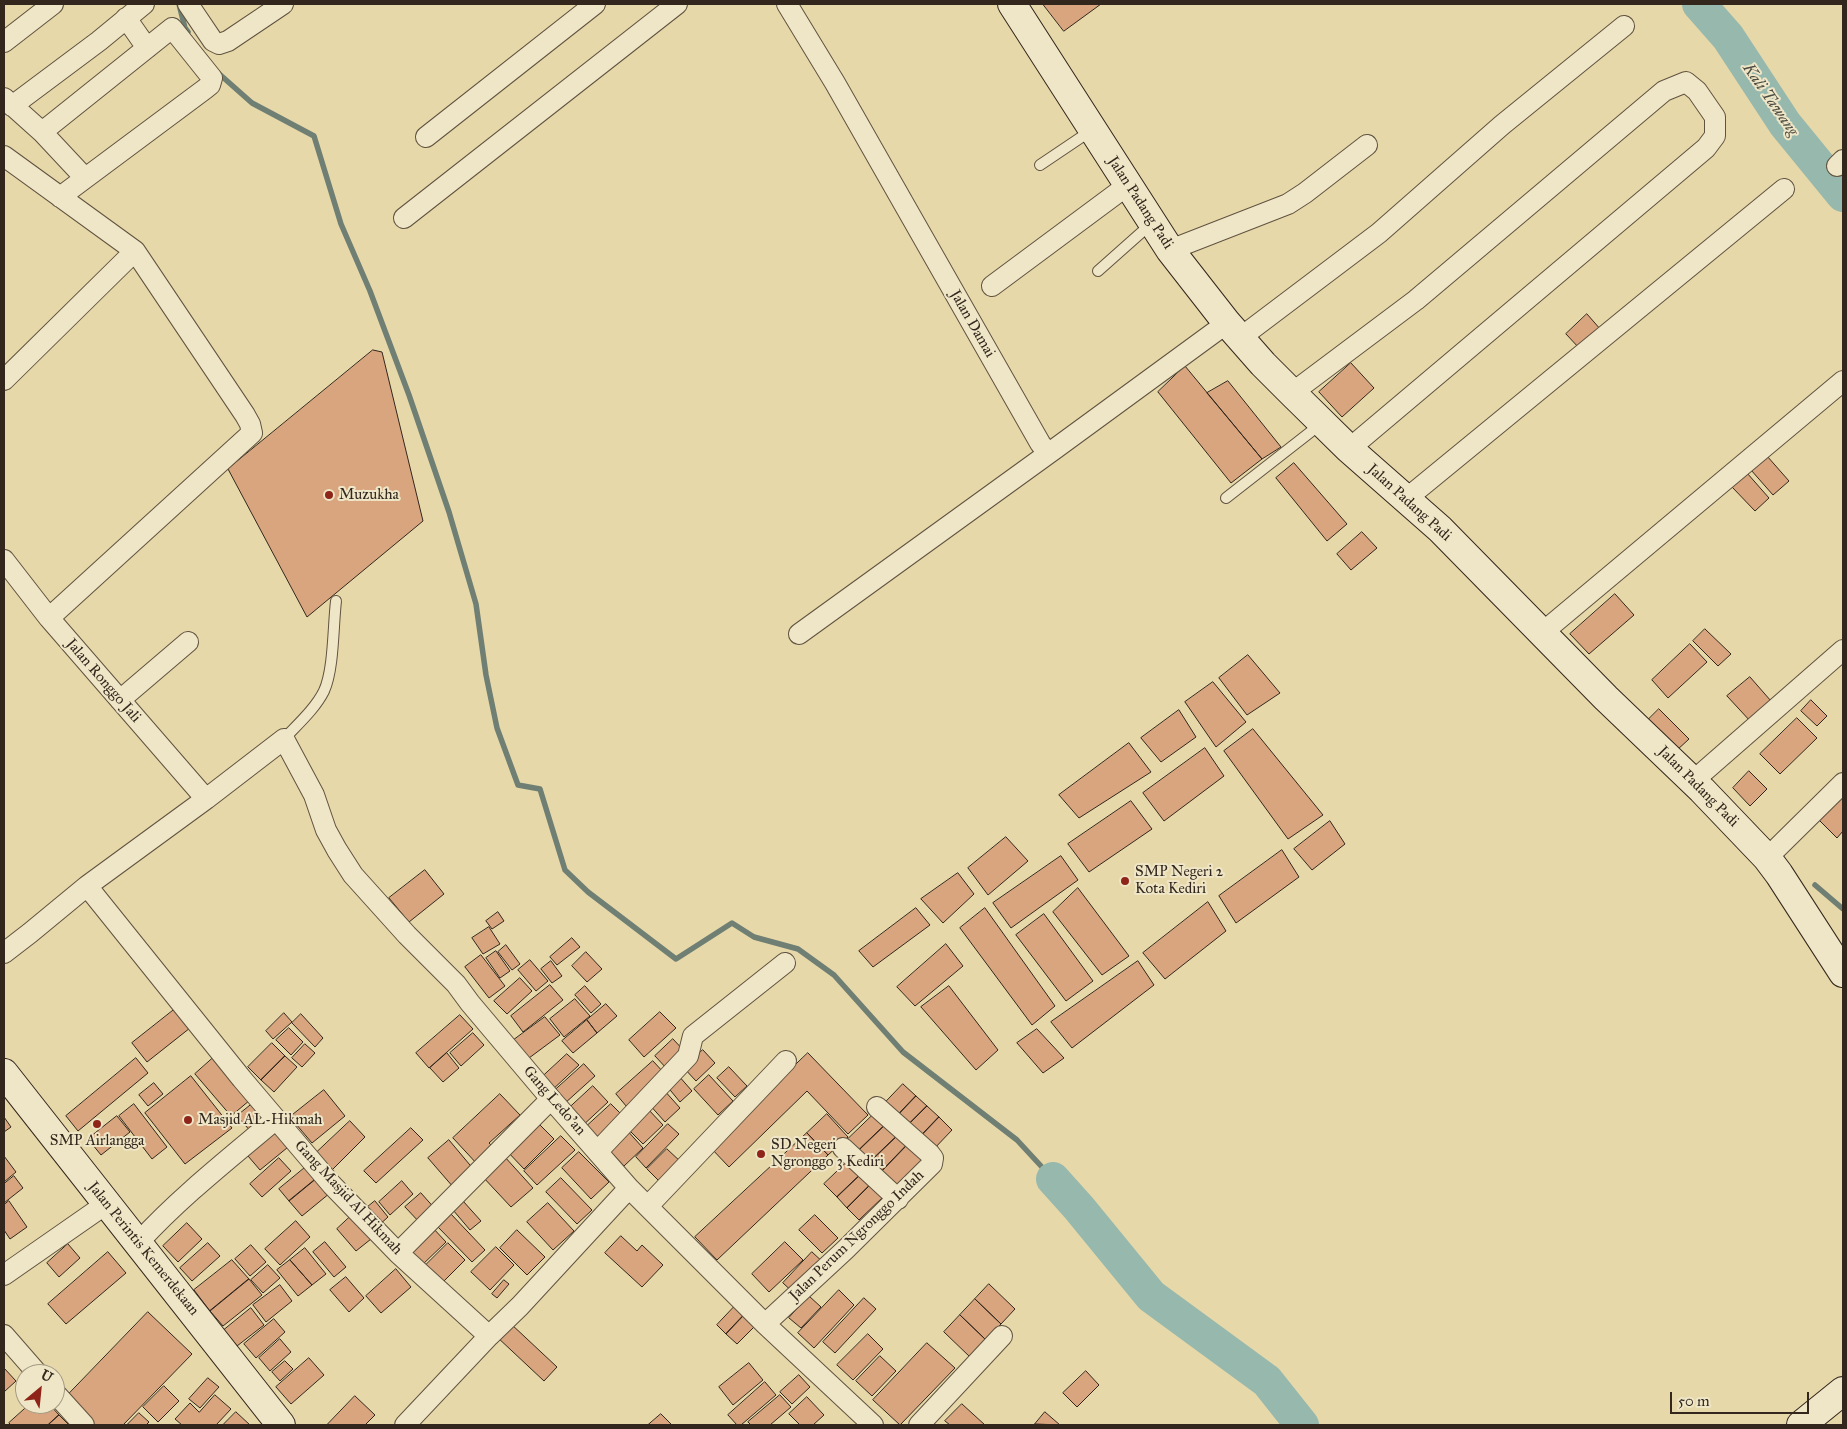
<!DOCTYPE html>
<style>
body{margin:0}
#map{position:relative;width:1847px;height:1429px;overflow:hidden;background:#e7d8a9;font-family:"IM FELL Great Primer",serif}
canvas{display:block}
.frame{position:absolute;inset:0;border:5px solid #33271d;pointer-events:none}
.north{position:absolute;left:15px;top:1364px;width:50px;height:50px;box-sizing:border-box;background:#efe6c7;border:1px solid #a49a83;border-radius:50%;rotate:28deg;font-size:14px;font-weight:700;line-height:20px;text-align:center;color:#33271d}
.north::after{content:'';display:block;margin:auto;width:18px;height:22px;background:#8f2418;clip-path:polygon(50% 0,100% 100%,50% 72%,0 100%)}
.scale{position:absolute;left:1670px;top:1392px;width:139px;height:22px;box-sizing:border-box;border:2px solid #33271d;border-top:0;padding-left:6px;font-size:15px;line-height:18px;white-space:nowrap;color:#33271d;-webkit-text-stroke:4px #efe6c7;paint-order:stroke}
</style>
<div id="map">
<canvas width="1847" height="1429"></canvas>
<div class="frame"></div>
<div class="north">U</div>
<div class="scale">50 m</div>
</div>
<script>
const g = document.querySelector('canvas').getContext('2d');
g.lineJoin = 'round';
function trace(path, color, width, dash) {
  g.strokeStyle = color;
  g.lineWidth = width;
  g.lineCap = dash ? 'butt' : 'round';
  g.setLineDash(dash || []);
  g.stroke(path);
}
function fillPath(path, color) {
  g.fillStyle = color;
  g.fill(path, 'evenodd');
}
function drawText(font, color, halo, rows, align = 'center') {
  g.font = font + ' "IM FELL Great Primer",serif';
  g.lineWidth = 4;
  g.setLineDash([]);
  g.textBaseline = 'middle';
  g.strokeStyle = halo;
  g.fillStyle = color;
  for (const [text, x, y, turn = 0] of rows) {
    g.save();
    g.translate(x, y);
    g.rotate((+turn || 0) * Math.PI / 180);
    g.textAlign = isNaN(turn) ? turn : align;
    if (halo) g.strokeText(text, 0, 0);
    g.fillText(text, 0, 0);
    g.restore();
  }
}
const stream = new Path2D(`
 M179,4L185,28L188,32
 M217,72L252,103L314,136L341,224L370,291L409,395L449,512L476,604L486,675L497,728L518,785L540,789L565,870L588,892L676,959L732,923L754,937L798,949L834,975L903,1052L1017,1140L1053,1179
 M1815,885L1843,909`);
const river = new Path2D(`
 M1699,4L1728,37L1785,124L1843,195
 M1053,1179L1079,1208L1151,1296L1267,1381L1302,1425`);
const building = new Path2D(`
 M1043,4H1101L1064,31Z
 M1587,314L1601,330L1580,349L1566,334Z
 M373,350L382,352L423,521L307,617L228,469Z
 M1351,363L1374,388L1342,417L1319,392Z
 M1185,366L1262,459L1231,483L1158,392Z
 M1228,381L1281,447L1262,459L1207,393Z
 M1767,456L1789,481L1773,495L1751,470Z
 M1294,463L1347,524L1327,541L1276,478Z
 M1747,473L1769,498L1755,511L1732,487Z
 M1362,532L1377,548L1351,570L1337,554Z
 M1615,594L1634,615L1589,654L1570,634Z
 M1705,629L1731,654L1718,666L1693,641Z
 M1690,644L1707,662L1668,698L1652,680Z
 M1248,655L1280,693L1247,715L1219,678Z
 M1750,677L1771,701L1751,722L1727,696Z
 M1213,682L1246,722L1216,747L1185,702Z
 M1811,700L1827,716L1817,726L1801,711Z
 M1659,709L1689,739L1676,751L1646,722Z
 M1179,710L1196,737L1161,762L1141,738Z
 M1797,718L1817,738L1780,774L1760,754Z
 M1253,729L1323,815L1288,839L1224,751Z
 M1129,743L1151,772L1079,818L1059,795Z
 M1205,748L1224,776L1164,821L1143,793Z
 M1749,771L1767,789L1750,806L1733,788Z
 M1843,790V831L1837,838L1817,818Z
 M1131,801L1152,829L1089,872L1068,844Z
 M1330,821L1345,844L1312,870L1294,849Z
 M1006,837L1028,861L988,895L968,868Z
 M1282,850L1299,877L1236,923L1219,896Z
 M1061,856L1078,880L1011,928L993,903Z
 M425,870L444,894L409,922L389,898Z
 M958,873L974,894L943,923L921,899Z
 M1078,888L1129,956L1102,975L1053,912Z
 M1208,902L1226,931L1165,979L1143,953Z
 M916,908L930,925L873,967L859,951Z
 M985,908L1055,1006L1032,1025L960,928Z
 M498,912L504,921L492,929L486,921Z
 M1044,914L1093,981L1066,1001L1016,935Z
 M489,927L500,944L483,954L472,938Z
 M572,938L580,947L557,965L550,957Z
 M946,944L963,966L915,1006L897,987Z
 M506,945L520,964L512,970L498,952Z
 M496,951L510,971L500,978L486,958Z
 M586,952L602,969L587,982L572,966Z
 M481,955L505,986L489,998L465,967Z
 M530,960L548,981L536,991L518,970Z
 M551,961L562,976L552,983L541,969Z
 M1138,961L1154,985L1072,1048L1051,1022Z
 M520,978L532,991L507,1014L494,1001Z
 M550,985L563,1000L523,1032L511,1016Z
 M585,986L601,1004L591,1013L575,995Z
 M949,986L998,1050L976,1070L921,1007Z
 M575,999L590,1016L564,1037L550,1019Z
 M606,1004L617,1016L597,1033L587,1020Z
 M175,1009L190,1028L147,1062L132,1043Z
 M660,1012L676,1028L644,1057L629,1040Z
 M284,1013L292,1022L273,1039L266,1031Z
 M301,1014L323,1038L315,1047L292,1023Z
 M460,1015L473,1029L429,1068L416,1053Z
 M545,1017L560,1035L525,1061L511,1042Z
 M587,1020L597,1033L573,1053L562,1041Z
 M289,1028L303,1042L291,1055L276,1040Z
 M1037,1029L1064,1058L1043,1073L1017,1043Z
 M473,1033L484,1045L461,1066L450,1053Z
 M673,1039L686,1053L668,1070L655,1056Z
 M272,1043L285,1056L261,1080L248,1067Z
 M305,1044L315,1053L302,1067L292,1058Z
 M703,1050L715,1063L696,1081L683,1067Z
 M447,1053L459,1068L443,1082L430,1068Z
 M808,1053L868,1115L848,1134L807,1091L729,1167L710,1147Z
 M567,1054L579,1065L551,1091L540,1079Z
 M285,1056L297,1067L274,1092L261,1080Z
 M136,1058L148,1073L78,1131L66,1116Z
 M213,1058L250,1100L231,1116L195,1074Z
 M653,1061L665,1074L627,1107L616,1094Z
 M584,1064L595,1076L564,1104L553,1092Z
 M729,1067L747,1086L735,1097L717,1078Z
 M678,1075L692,1091L680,1102L666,1085Z
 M709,1075L733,1101L718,1115L694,1089Z
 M191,1076L232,1128L185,1164L145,1113Z
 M154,1083L163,1094L148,1106L139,1095Z
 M903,1084L916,1096L896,1117L883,1105Z
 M593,1086L608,1102L580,1128L566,1111Z
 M663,1089L680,1108L665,1122L648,1103Z
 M324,1090L345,1116L312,1143L290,1117Z
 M500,1094L520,1115L489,1143L495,1149L478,1165L453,1138Z
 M916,1096L927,1106L906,1127L896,1117Z
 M134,1104L167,1147L152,1159L119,1116Z
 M252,1104L267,1123L253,1134L237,1116Z
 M611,1104L622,1115L597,1137L587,1126Z
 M927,1106L939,1117L918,1139L906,1127Z
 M647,1108L663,1125L643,1144L626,1127Z
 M875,1113L886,1124L859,1150L848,1139Z
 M827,1114L848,1137L828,1155L807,1133Z
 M117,1116L130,1132L101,1155L88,1139Z
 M4,1117L11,1127L4,1132Z
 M939,1117L952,1130L932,1151L918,1139Z
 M350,1121L365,1137L331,1171L315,1154Z
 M536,1121L554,1139L524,1169L506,1150Z
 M668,1124L679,1134L646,1168L636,1157Z
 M886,1124L897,1136L871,1161L859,1150Z
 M281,1128L293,1143L260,1170L248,1156Z
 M411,1128L423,1140L376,1183L364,1171Z
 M625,1128L643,1148L624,1166L605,1146Z
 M807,1133L828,1155L717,1260L695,1237Z
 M561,1136L575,1150L537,1185L524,1171Z
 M897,1136L907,1145L881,1172L871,1161Z
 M449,1140L475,1171L454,1188L428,1158Z
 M907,1145L923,1161L896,1187L881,1172Z
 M667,1149L682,1163L662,1184L647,1169Z
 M579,1152L609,1182L591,1199L562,1168Z
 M4,1156L16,1172L4,1182Z
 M504,1156L533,1188L511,1207L482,1176Z
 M279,1158L291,1171L262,1197L250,1184Z
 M847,1162L860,1175L837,1197L824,1184Z
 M307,1166L317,1178L289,1201L279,1189Z
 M860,1175L870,1185L847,1208L837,1197Z
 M14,1176L23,1188L4,1203V1184Z
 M317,1178L330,1193L302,1216L289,1201Z
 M561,1178L592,1210L577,1224L546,1192Z
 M402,1181L413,1194L390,1215L379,1202Z
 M870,1185L882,1198L859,1220L847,1208Z
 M421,1193L437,1211L421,1224L405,1207Z
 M9,1201L27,1227L10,1239L4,1230V1205Z
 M375,1201L388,1217L378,1226L364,1210Z
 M463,1201L481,1221L470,1230L453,1210Z
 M548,1203L574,1231L553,1250L527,1222Z
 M450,1213L485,1250L472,1262L437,1226Z
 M815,1215L838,1238L822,1253L799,1230Z
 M351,1216L371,1239L356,1251L337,1229Z
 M296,1221L310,1237L280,1265L265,1249Z
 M187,1223L202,1239L178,1262L163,1246Z
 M432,1227L446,1242L420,1267L406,1253Z
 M517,1230L545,1257L527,1275L500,1248Z
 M621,1236L637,1251L642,1245L663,1265L642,1287L605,1253Z
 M325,1242L346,1267L334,1277L313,1252Z
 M785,1242L803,1260L769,1292L752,1274Z
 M208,1243L220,1256L192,1281L180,1268Z
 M448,1243L465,1260L441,1284L424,1267Z
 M68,1244L80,1258L59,1277L47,1263Z
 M251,1245L266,1262L250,1276L235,1259Z
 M496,1247L514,1265L490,1290L471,1272Z
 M305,1248L326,1274L312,1285L290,1260Z
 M108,1252L126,1273L66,1324L48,1304Z
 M812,1252L825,1264L795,1294L783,1283Z
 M232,1260L249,1279L210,1311L194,1290Z
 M290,1260L312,1285L298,1296L277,1270Z
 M268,1265L280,1278L263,1293L251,1280Z
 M396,1269L411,1287L381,1313L366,1296Z
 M346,1277L364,1298L349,1312L330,1290Z
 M249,1279L262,1295L223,1326L210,1311Z
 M504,1280L509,1284L497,1298L492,1294Z
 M989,1284L1015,1309L1001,1324L975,1299Z
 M280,1285L292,1301L266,1322L253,1305Z
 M839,1290L854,1305L814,1348L798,1333Z
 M809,1296L821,1307L801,1328L789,1318Z
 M864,1298L876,1309L835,1353L823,1342Z
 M975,1299L1001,1324L986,1340L960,1315Z
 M734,1307L743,1316L726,1334L717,1325Z
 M251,1308L264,1325L237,1346L224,1330Z
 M148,1312L192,1354L123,1425H94L65,1398Z
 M960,1315L986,1340L970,1357L944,1332Z
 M743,1316L754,1327L737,1344L726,1334Z
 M274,1319L285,1332L256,1358L244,1344Z
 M510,1323L557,1367L544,1381L496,1336Z
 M868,1334L883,1349L853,1380L837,1365Z
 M280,1339L291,1352L270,1371L259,1358Z
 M927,1343L955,1368L900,1425L873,1400Z
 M880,1356L896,1371L872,1396L856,1381Z
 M309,1358L324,1375L291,1404L276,1387Z
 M285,1361L293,1369L280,1381L272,1372Z
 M749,1363L763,1380L733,1405L719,1387Z
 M4,1368L16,1381L4,1392Z
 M1086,1371L1099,1385L1077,1407L1063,1393Z
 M799,1375L810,1387L792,1404L780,1392Z
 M208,1378L219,1387L200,1408L189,1399Z
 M765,1382L776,1395L741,1425H737L728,1415Z
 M164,1386L179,1401L158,1422L143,1407Z
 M215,1395L231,1409L216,1425H182L175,1419L190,1403L199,1412Z
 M780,1395L791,1407L770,1425H751L748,1422Z
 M355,1396L375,1415L365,1425H327Z
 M807,1397L824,1415L813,1425H800L789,1414Z
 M30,1404H49L59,1415L48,1425H11L9,1423Z
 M962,1404L985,1425H950L945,1421Z
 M236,1412L250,1425H223Z
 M1045,1412L1060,1425L1035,1424Z
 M139,1413L149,1422L146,1425H127Z
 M661,1414L672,1425H648Z
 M59,1415L69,1425H48Z`);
const lane = new Path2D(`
 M1040,165L1092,130
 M1098,271L1152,223
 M1226,498L1322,423
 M284,739C298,724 315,709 324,691C334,669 333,626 336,601`);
const street = new Path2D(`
 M188,4L213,41L219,44L228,41L283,4
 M787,4L835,83L1040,443L1045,450L1052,451L1227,323
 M126,18L147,48
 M4,42L53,4
 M4,98L42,132L85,178
 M12,106L99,41L144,4
 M42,132L172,28L212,78L210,85L205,89L60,197
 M426,137L595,4
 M4,156L135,251L245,415L250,424L252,433L49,618
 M1837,166L1843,160
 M404,218L677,4
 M1170,250L1288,204L1305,193L1367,145
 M992,286L1128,185
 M1240,338L1379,233L1502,125L1624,26
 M4,380L135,251
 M1292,393L1416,300L1664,91L1686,82L1697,91L1715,117V136L1706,148L1349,449
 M1406,499L1784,189
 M4,560L49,618L206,799
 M1542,633L1843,381
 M799,634L1052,451
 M120,700L188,642
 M1693,781L1843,650
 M1767,858L1843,783
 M87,886L242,1079L332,1185L398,1253L489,1336
 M4,953L30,933L87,886L206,799L284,739L314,795L326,830L337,850L353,875L407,935L456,984L470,1003L551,1099L629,1188L765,1324L873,1425
 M843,1148L898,1199
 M598,1151L688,1056L693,1036L785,963
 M649,1205L786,1061
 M139,1242C180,1197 230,1158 276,1119
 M398,1253L551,1099
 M4,1275L106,1204
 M765,1324L845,1250L932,1164L933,1158L930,1154L877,1107
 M4,1335L38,1374
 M55,1393L84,1425
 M405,1425L489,1336L520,1306L629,1188
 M919,1425L1002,1336`);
const secondary = new Path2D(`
 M1012,4L1170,250L1227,323L1263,364L1292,393L1349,449L1440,529L1606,698L1702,790L1767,858L1779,874L1843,973
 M4,1073L281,1425
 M1801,1425L1843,1391`);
const markers = [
 [329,495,5,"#8f2418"],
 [1125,881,5,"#8f2418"],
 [188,1120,5,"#8f2418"],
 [97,1124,5,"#8f2418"],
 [761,1154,5,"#8f2418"]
];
const streetNames = [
 ["Jalan Padang Padi",1140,203,57],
 ["Jalan Damai",972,324,60],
 ["Jalan Padang Padi",1409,503,42],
 ["Jalan Ronggo Jali",103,681,49],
 ["Jalan Padang Padi",1698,787,45],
 ["Gang Ledo'an",554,1101,49],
 ["Gang Masjid Al Hikmah",348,1198,47],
 ["Jalan Perum Ngronggo Indah",857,1236,-44],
 ["Jalan Perintis Kemerdekaan",143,1249,51]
];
const poiNames = [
 ["Muzukha",339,495],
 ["SMP Negeri 2",1135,872],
 ["Kota Kediri",1135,889],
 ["Masjid AL-Hikmah",198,1120],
 ["SMP Airlangga",97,1141,"center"],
 ["SD Negeri",771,1145],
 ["Ngronggo 3 Kediri",771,1162]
];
const waterNames = [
 ["Kali Tawang",1770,100,55]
];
trace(stream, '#6f7f73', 5.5);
trace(river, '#97b9ad', 34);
fillPath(building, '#d8a57e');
trace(building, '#33271d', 1);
trace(lane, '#605340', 12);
trace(street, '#605340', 22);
trace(secondary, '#33271d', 30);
trace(lane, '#efe6c7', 10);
trace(street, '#efe6c7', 20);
trace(secondary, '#efe6c7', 28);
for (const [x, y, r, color] of markers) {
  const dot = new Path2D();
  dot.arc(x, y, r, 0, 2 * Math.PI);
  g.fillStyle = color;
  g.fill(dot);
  trace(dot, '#efe6c7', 2);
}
drawText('15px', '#33271d', '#efe6c7', streetNames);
drawText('15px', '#33271d', '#efe6c7', poiNames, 'left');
drawText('italic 16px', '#4c4c41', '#efe6c7', waterNames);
</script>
